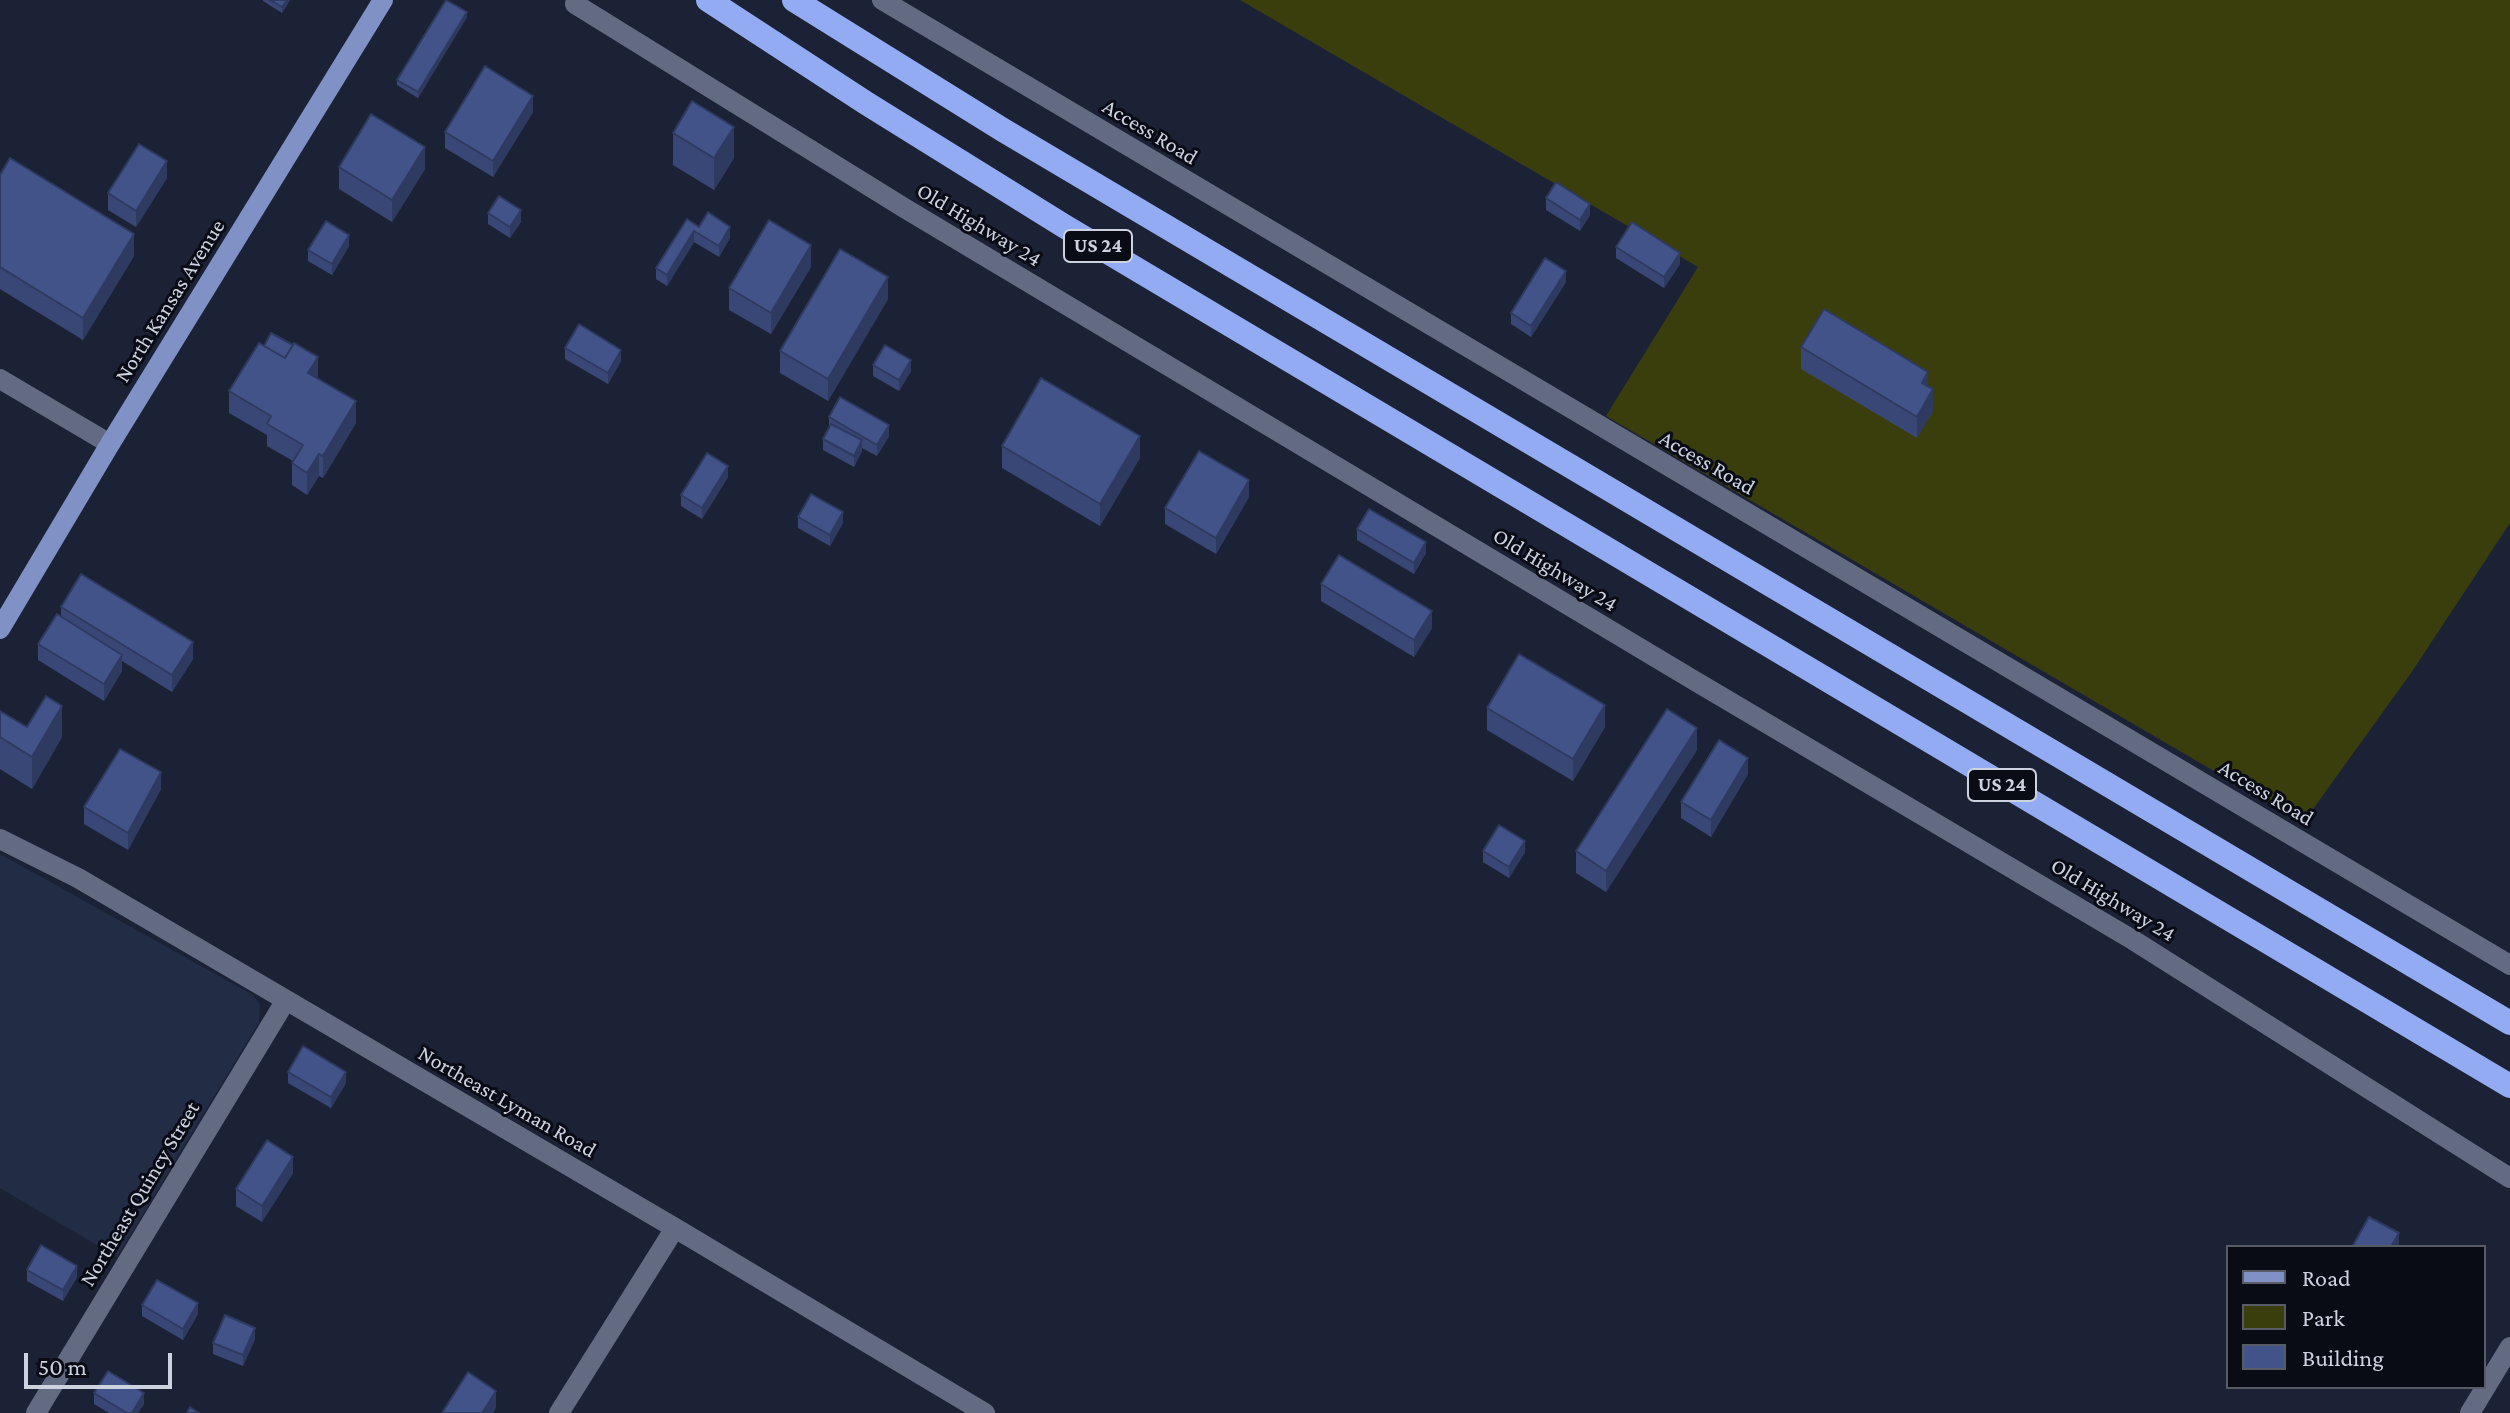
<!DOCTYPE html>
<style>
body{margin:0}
#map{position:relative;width:2510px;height:1413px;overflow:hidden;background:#1c2236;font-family:"Crimson Pro",serif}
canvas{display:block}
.legend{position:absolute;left:2226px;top:1245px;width:260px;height:144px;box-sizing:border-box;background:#090c15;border:2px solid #575b66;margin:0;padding:10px 14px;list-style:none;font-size:24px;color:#cdd2df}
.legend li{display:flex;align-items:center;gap:16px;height:40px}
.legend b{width:40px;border:2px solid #575b66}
.scale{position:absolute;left:24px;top:1353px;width:148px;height:36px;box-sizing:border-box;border:4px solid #cdd2df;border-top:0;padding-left:10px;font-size:24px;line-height:28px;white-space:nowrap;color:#cdd2df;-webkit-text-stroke:6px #090c15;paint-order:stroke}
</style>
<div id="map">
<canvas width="2510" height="1413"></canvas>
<ul class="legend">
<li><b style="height:10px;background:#8091c6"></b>Road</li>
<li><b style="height:22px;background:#3a3e0d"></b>Park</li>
<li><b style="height:22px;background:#425389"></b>Building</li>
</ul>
<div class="scale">50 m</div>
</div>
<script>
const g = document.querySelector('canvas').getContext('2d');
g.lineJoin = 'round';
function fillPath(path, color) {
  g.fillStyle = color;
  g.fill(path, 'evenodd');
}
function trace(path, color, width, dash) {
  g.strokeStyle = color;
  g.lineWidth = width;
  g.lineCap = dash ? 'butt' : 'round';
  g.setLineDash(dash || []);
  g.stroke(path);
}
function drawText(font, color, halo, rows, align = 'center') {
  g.font = font + ' "Crimson Pro",serif';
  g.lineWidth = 6;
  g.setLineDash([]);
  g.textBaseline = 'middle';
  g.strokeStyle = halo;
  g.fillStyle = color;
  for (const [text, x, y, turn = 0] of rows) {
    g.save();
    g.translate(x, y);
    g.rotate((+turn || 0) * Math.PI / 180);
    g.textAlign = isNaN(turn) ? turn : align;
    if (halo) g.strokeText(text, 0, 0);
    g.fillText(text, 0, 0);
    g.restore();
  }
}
const built = new Path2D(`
 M0,854L253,995L260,1005L259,1022L117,1257L0,1188Z`);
const green = new Path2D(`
 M1240,0H2510V523L2411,673L2303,823L1606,416L1698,267Z`);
const minor = new Path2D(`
 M882,0C1424,323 1967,644 2510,965
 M575,4L906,209L1695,681L2133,940L2510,1178
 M0,379L110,444
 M0,839L78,878L675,1228L985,1413
 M36,1413L286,1000
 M559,1413L675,1228
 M2470,1413L2510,1347`);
const major = new Path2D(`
 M0,629L110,444L383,0`);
const highway = new Path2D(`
 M708,0L866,103L1064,226L2510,1086
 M794,0L1003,130L2510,1023`);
const wall = new Path2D(`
 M263,0H290L282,13L263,1Z
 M467,17L418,98L397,85V80Z
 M533,112L493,177L445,148V132Z
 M673,133L734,158L714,190L673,165Z
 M339,167L425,169L392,222L339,189Z
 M0,175L134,256L83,340L0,289Z
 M167,178L136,227L108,210V193Z
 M1546,198L1590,215L1580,231L1546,210Z
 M488,213L521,222L510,238L488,224Z
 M699,227L730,238L719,257L694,242L667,286L656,279V268Z
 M349,246L332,275L308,261V250Z
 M1616,247L1680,264L1664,288L1616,258Z
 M811,267L771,334L729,310V288Z
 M1566,282L1531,337L1511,324V313Z
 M888,299L828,401L780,373V351Z
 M1801,347L1928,386L1933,411L1917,438L1801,369Z
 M565,348L621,361L608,384L565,359Z
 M873,365L911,371L899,391L873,376Z
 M318,378L356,423L323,478L319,476L307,495L292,485V463L293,461L267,446V435L229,413V391Z
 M829,417L889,436L877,456L862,448V451L854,467L823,450V439L829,428Z
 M1002,446L1140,458L1100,526L1002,468Z
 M728,477L702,519L681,506V495Z
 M1249,497L1216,554L1165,524V508Z
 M798,517L843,523L830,546L798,528Z
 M1357,529L1426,553L1414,574L1357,540Z
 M1321,584L1432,628L1414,657L1321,601Z
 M61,607L193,659L172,692L122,661V671L104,701L38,660V644L61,617Z
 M1487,708L1605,727L1573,781L1487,730Z
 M0,711L27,727L62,737L32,789L0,769Z
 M1697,750L1606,892L1576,873V851Z
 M1748,774L1711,837L1681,818V802Z
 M161,789L128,850L84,824V807Z
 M1483,851L1525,852L1509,878L1483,862Z
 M288,1072L346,1083L331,1108L288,1083Z
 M293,1173L262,1222L236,1206V1189Z
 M27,1270L77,1277L63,1301L27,1281Z
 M142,1305L198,1314L183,1340L142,1316Z
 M255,1339L243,1366L213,1354V1343Z
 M94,1393L144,1404L138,1413H109L94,1404Z`);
const shadedWall = new Path2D(`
 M287,0H290L282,13V7Z
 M467,12V17L418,98V92Z
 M533,96V112L493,177V161Z
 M734,127V158L714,190V158Z
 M425,147V169L392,222V200Z
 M167,161V178L136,227V211Z
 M1590,204V215L1580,231V220Z
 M521,210V222L510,238V227Z
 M730,227V238L719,257V246Z
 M694,231V242L667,286V275Z
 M134,234V256L83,340V318Z
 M349,235V246L332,275V264Z
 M811,245V267L771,334V313Z
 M1680,253V264L1664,288V277Z
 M1566,271V282L1531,337V326Z
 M888,277V299L828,401V379Z
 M621,350V361L608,384V373Z
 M318,357V378L308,373Z
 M911,360V371L899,391V380Z
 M1928,372V394L1922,383Z
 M1933,389V411L1917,438V417Z
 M356,401V423L323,478V456Z
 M889,425V436L877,456V445Z
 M1140,436V458L1100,526V504Z
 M862,440V451L854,467V456Z
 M319,454V476L307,495V473Z
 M728,466V477L702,519V508Z
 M1249,480V497L1216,554V538Z
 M843,512V523L830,546V535Z
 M1426,542V553L1414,574V563Z
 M1432,611V628L1414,657V640Z
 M193,642V659L172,692V675Z
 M122,655V671L104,701V684Z
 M1605,705V727L1573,781V759Z
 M62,706V737L32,789V757Z
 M1697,728V750L1606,892V871Z
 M1748,758V774L1711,837V820Z
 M161,772V789L128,850V833Z
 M1525,841V852L1509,878V867Z
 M346,1072V1083L331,1108V1097Z
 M293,1157V1173L262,1222V1206Z
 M2399,1233V1245L2398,1247H2391Z
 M77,1266V1277L63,1301V1290Z
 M198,1303V1314L183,1340V1329Z
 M255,1328V1339L243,1366V1355Z
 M496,1391V1408L493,1413H482Z
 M144,1393V1404L138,1413H132Z`);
const building = new Path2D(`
 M270,0H287L282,7Z
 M446,0L467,12L418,92L397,80Z
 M485,66L533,96L493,161L445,132Z
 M692,101L734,127L714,158L673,133Z
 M371,114L425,147L392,200L339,167Z
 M139,144L167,161L136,211L108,193Z
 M10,158L134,234L83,318L0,267V175Z
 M1556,182L1590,204L1580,220L1546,198Z
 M499,196L521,210L510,227L488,213Z
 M708,212L730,227L719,246L694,231L667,275L656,268L687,219L699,227Z
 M769,220L811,245L771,313L729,288Z
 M326,221L349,235L332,264L308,250Z
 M1632,222L1680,253L1664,277L1616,247Z
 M840,249L888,277L828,379L780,351Z
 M1545,258L1566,271L1531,326L1511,313Z
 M1824,309L1928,372L1922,383L1933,389L1917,417L1801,347Z
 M579,324L621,350L608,373L565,348Z
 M271,333L293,345L285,358L264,346Z
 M259,343L285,358L294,343L318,357L308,373L356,401L323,456L319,454L307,473L292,463L303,445L267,424L271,416L229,391Z
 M885,345L911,360L899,380L873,365Z
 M1041,378L1140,436L1100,504L1002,446Z
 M840,397L889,425L877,445L829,417Z
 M831,424L862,440L854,456L823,439Z
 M1199,451L1249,480L1216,538L1165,508Z
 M707,453L728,466L702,508L681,495Z
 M811,494L843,512L830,535L798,517Z
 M1369,509L1426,542L1414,563L1357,529Z
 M1339,555L1432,611L1414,640L1321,584Z
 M81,574L193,642L172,675L61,607Z
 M57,614L122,655L104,684L38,644Z
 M1519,654L1605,705L1573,759L1487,708Z
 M46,696L62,706L32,757L0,737V711L27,727Z
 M1667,709L1697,728L1606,871L1576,851Z
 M1719,740L1748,758L1711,820L1681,802Z
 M120,749L161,772L128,833L84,807Z
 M1499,825L1525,841L1509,867L1483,851Z
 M303,1046L346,1072L331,1097L288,1072Z
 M267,1140L293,1157L262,1206L236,1189Z
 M2369,1217L2399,1233L2391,1247H2352Z
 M41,1245L77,1266L63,1290L27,1270Z
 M157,1280L198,1303L183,1329L142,1305Z
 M225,1315L255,1328L243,1355L213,1343Z
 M108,1371L144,1393L132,1413H127L94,1393Z
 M468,1372L496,1391L482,1413H442Z
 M190,1407L199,1413H187Z`);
const shields = [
 [1098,246,68],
 [2002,785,68]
];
const shieldNames = [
 ["US 24",1098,246],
 ["US 24",2002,785]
];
const streetNames = [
 ["Access Road",1150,132,31],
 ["Old Highway 24",979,225,31],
 ["North Kansas Avenue",170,301,-58],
 ["Access Road",1707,463,30],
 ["Old Highway 24",1555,570,31],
 ["Access Road",2266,793,31],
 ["Old Highway 24",2113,900,31],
 ["Northeast Lyman Road",507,1102,30],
 ["Northeast Quincy Street",140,1194,-59]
];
fillPath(built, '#232c45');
fillPath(green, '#3a3e0d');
trace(minor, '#636b82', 20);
trace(major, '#8091c6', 20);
trace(highway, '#93abf3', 24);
fillPath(wall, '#394776');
fillPath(shadedWall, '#2e3a60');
fillPath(building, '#425389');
trace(building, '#2e3a60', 2);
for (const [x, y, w] of shields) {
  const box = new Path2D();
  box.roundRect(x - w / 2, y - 16, w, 32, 6);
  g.fillStyle = '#090c15';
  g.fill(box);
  trace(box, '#cdd2df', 2);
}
drawText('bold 20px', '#cdd2df', null, shieldNames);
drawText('22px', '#cdd2df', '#090c15', streetNames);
</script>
